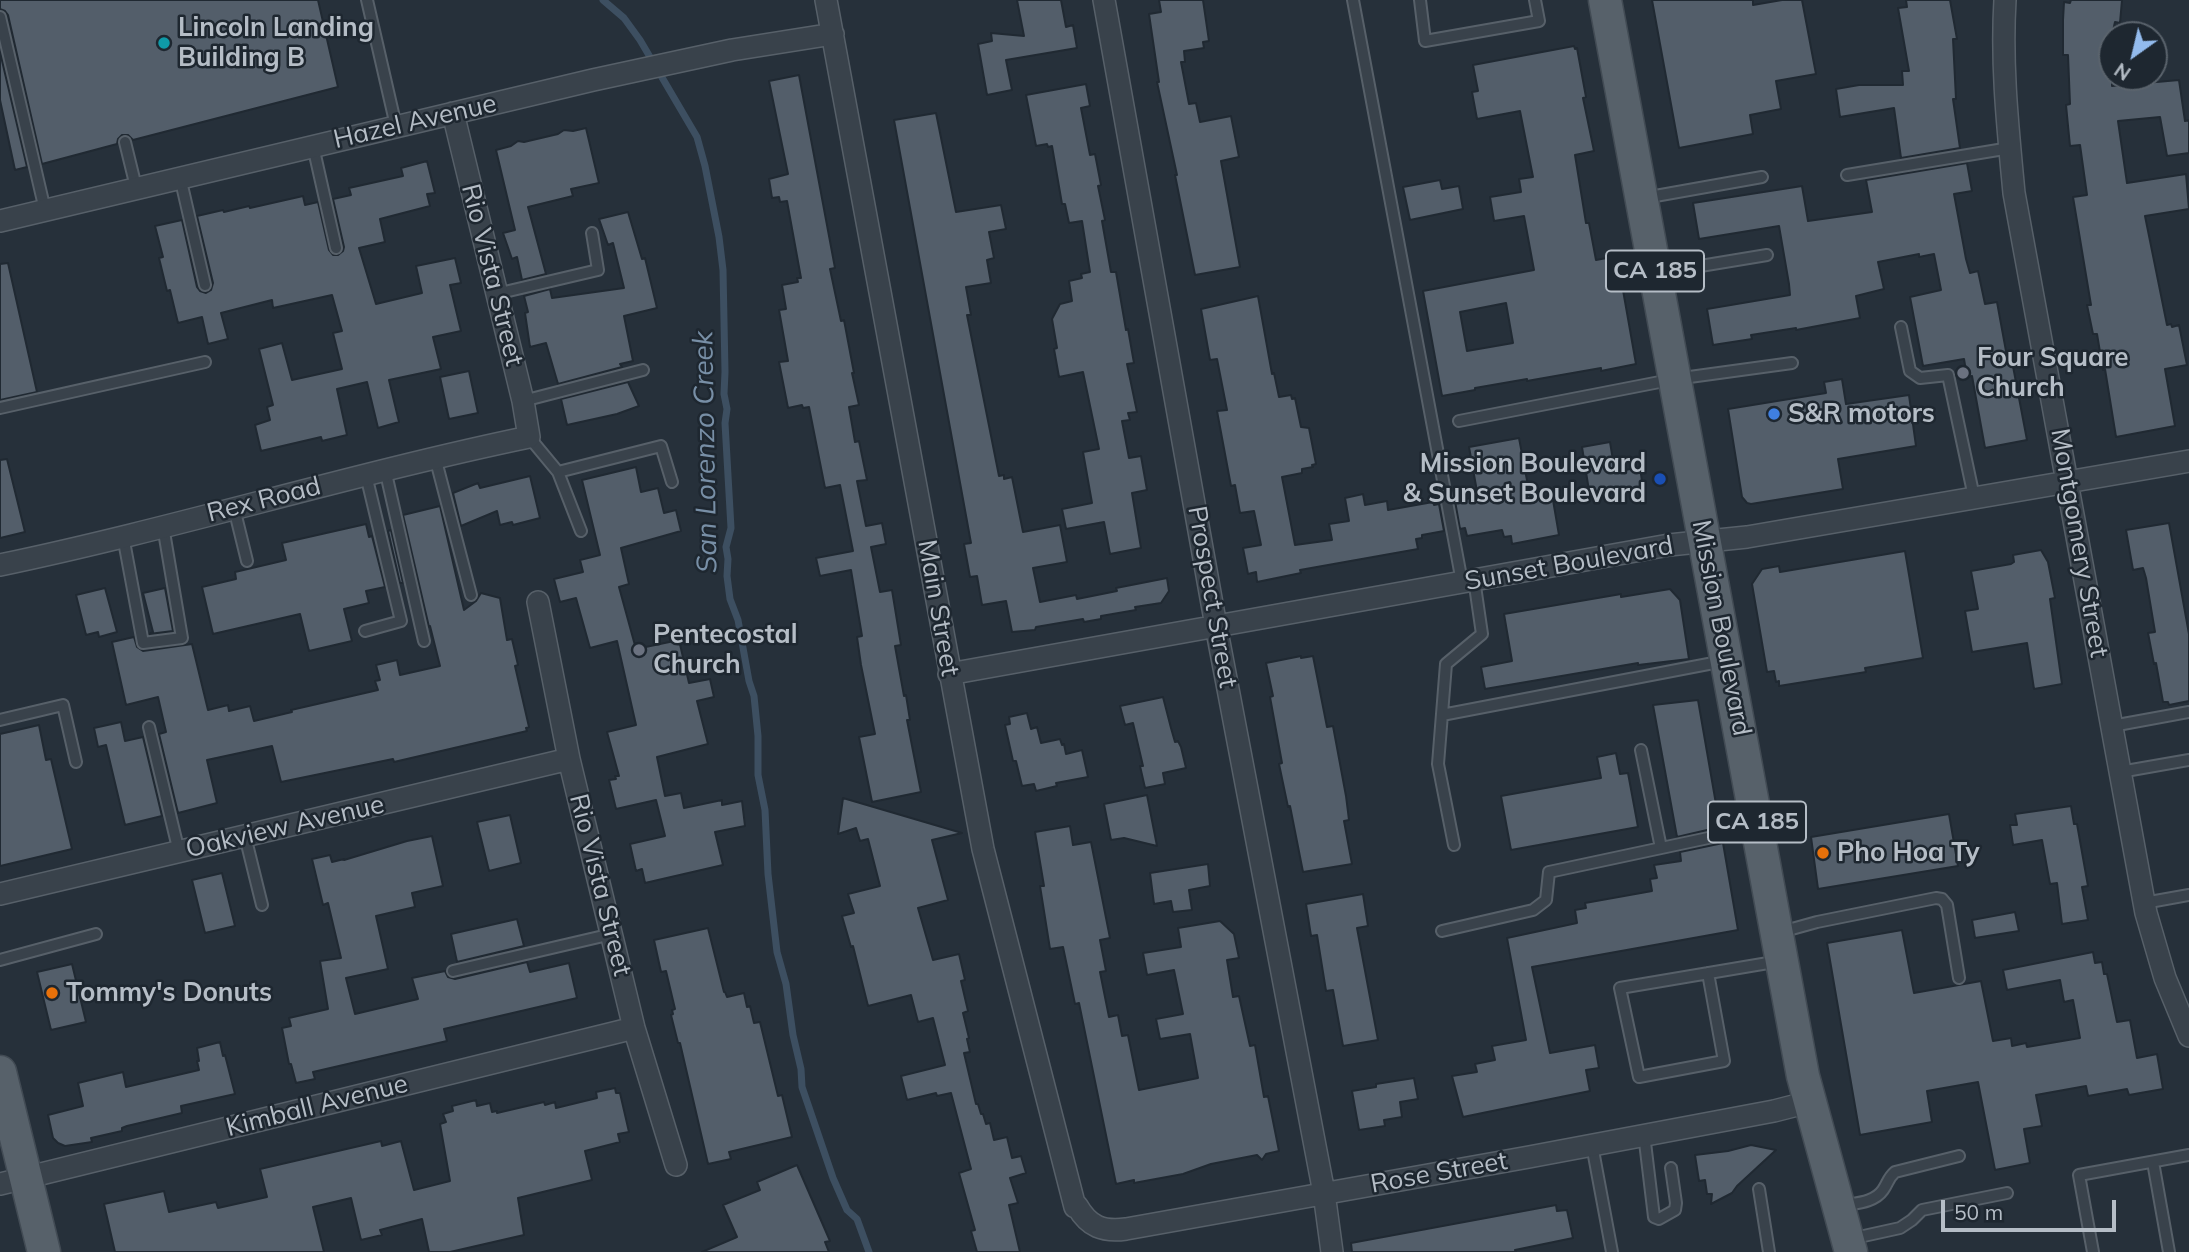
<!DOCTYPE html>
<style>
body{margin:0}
#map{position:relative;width:2189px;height:1252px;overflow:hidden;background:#26303a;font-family:Mulish,sans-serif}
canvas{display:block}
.north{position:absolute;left:2098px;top:21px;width:70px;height:70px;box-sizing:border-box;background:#1e2730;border:2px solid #5a636c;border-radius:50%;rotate:214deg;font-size:19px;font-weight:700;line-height:28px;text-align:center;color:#b5bdc6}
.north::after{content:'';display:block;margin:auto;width:24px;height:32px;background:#93bbed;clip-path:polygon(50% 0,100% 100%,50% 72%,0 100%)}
.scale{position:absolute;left:1941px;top:1200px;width:175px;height:32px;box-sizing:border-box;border:4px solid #b5bdc6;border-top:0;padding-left:9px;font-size:21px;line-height:24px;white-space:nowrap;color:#b5bdc6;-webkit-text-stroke:5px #1e2730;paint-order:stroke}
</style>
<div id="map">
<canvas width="2189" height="1252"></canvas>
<div class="north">N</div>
<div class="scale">50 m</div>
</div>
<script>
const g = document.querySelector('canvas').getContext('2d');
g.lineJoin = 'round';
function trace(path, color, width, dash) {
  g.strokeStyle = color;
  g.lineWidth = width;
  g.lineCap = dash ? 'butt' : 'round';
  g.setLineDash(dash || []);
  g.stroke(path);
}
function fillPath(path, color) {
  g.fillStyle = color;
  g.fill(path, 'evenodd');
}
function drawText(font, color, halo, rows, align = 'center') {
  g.font = font + ' Mulish,sans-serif';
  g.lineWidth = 5;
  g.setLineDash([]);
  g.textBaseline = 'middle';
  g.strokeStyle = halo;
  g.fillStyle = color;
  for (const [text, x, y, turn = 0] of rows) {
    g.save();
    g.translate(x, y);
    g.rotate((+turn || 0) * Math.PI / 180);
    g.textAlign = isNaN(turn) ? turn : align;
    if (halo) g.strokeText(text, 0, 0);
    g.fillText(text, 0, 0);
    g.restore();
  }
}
const stream = new Path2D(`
 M603,0L624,18L640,40L697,137L705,166L719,237L723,270L725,372L724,394L727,409L725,423L731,528L726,547L728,559L727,576L730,599L738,620L749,681L754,696L758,736V775L765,810L768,874L777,952L786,984L793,1035L801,1069L802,1087L833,1178L847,1210L857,1219L869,1252`);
const building = new Path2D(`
 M0,0H318L338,87L133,140L128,135H122L118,139L117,144L42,164L8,15L5,11L0,9Z
 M1017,0H1061L1066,27L1073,25L1077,48L1006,60L1012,90L987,95L978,44L992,41L991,33L1024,36Z
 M1159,0H1203L1209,41L1203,42L1204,48L1184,51L1185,62H1181L1189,104L1196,103L1200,122L1231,116L1239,157L1221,161L1240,267L1195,275L1175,175H1177L1157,82H1159L1149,14L1161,12Z
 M1652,0H1753V5L1782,0H1802L1816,74L1776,81L1781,109L1750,115L1753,134L1679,148Z
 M1906,0H1950L1957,39H1953L1956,99H1953L1960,148L1901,158L1894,108L1840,117L1836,89L1859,85H1903L1902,71H1909L1898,8L1907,7Z
 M2071,0H2122L2120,23L2115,22L2112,35V86L2179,80L2185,121L2189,120V153L2167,156L2160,117L2118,121L2127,183L2186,174L2189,209L2145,216L2167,325L2171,324L2172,327L2179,325L2187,365L2165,369L2175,426L2116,437L2105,369L2103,370L2097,334H2093L2087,305H2091L2073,197L2087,195L2080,145L2070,146L2066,105L2070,104L2068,55H2063V20L2064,2L2070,3Z
 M1574,46L1575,49L1577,48L1586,97L1583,98L1594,151L1575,155L1586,223H1589L1596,260L1617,256L1636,364L1601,371V368L1527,381V379L1475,388V390L1442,396L1423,291L1534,270L1524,216L1494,221L1490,197L1521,192L1519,179L1533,177L1520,111L1477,119L1472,92L1478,91L1473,65ZM1506,303L1513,343L1467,351L1460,312Z
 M0,52L27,167L15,170L0,100Z
 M799,75L835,268L830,269L841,321L844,320L854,373H852L859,405L849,407L855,442L859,441L867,480L857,481L866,526L882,523L886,544L871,547L880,592L892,590L901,645L895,646L904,696L906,695L910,720H907L921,792L872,802L859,737L875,734L861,665L857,637L862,636L851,570L820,576L816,558L853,551L840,485L825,488L809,407L803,408L802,405L788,408L779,362L788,361L779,310L786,309L782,285L798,282L797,278H801L787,201L780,202L779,197L772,198L769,179L788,174L769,81Z
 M1086,84L1090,106L1081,108L1090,155L1095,154L1101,185L1098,186L1105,220L1102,221L1111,272H1116L1126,330L1128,329L1134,363L1127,364L1137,412L1128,413L1130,420L1122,421L1129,458L1141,456L1147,490L1132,493L1141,548L1110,554L1104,522L1066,529L1062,509L1092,503L1083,452L1099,449L1083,372L1059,377L1054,349L1057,348L1052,319L1060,304L1072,301L1069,281L1082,278L1081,274L1090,272L1082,221L1069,223L1065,204H1062L1052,146L1048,147L1047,144L1036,146L1026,95Z
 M936,113L956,212L1001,205L1006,229L989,232L994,258L987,260L991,283L966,287L971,315H967L999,476L1004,475V479L1012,477L1023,532L1060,525L1067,562L1033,568L1040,602L1076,595L1077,599L1117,591L1116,588L1167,578L1169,591L1161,603L1135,607L1136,610L1101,616V619L1084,622L1083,619L1036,627L1035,630L1012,632L1006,601L982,605L977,576L970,577L964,544L971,543L894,120Z
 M586,128L599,183L571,189L573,196L528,207L546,274L522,280L517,257L512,259L503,233L515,230L496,150L511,146L518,141L524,142L558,134L564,130L573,131Z
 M427,161L435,193L427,194L430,206L380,219L385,242L359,248L376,304L422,293L416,266L455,258L461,283L450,285L461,331L433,337L441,369L389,380L399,422L378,428L367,382L337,389L347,435L322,441L321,437L261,451L255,425L270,420L267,407L273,405L259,349L282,343L292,380L342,369L333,333L342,331L332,295L273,308L272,300L221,313L228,339L208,344L202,317L178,323L170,290L167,291L159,258L163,257L155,226L182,220L197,287L200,291L206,293L211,290L213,283L197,216L223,210L224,212L249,206L250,208L303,196L305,205L318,202L329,250L333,255H338L343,251L344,247L333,199L351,195L349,188L403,176L401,168Z
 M1967,163L1972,191L1954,194L1966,259L1970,273L1978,271L1985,304L1997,302L2008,362L2012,361L2027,440L1985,448L1972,376L1967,377L1964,359L1923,366L1910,297L1941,290L1934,254L1919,257V254L1878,262L1884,289L1856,296L1860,318L1796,330V328L1751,335L1752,339L1713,345L1707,309L1790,295L1789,284L1779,226L1699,239L1693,203L1802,186L1808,221L1872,212L1866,180Z
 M1440,180L1442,189L1459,186L1463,209L1410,220L1403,187Z
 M628,212L642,259L645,258L657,308L624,316L633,361L620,364L622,367L558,384L546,343L530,347L525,313L528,312L524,296L550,289L552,298L624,288L613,243L608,245L599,219Z
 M8,263L37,392L0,400V264Z
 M1258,296L1272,374L1274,373L1279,397L1291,395L1292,399L1295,398L1301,427L1309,428L1316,464L1312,465L1313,467L1302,469V473L1282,477L1295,545L1332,540L1329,524L1349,521L1345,498L1363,494L1365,505L1387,501L1388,510L1433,502L1434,505L1439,504L1444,531L1422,535V538L1416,539L1418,549L1300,570L1301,573L1257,582L1256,572L1248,574L1243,548L1261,545L1254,511L1240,513L1235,485L1231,486L1217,411L1227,410L1217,359L1210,360L1201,309Z
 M469,371L478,413L449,419L440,377Z
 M1842,379L1846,404L1909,395L1916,446L1838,459L1843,489L1751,504L1747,503L1742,497L1728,409L1826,393L1824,382Z
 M628,382L639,406L617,414L567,425L561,399Z
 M1519,438L1530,496L1540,494V497L1550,496L1551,500H1553L1559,535L1512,544L1511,536L1504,537L1502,530L1467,536L1465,528L1460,529L1455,501L1478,497L1469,447Z
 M1610,442L1615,472L1640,467L1643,488L1590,497L1582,447Z
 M7,459L25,532L0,538V460Z
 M636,467L641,492L658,488L664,513L676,510L681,531L621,548L629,584L619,587L636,649L679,640L689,683L710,679L714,697L697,701L708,744L657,757L665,796L681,793L684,808L722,800V805L742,801L745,826L715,832L723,865L645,883L642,869L636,871L630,844L665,836L656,800L616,809L609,780L616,779L615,776H619L607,732L636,725L617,641L590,648L576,598L560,602L554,579L583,572L580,560L600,555L582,480Z
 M530,476L540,518L513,525L512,522L500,525L497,511L461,526L453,493L478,483L480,488Z
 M440,506L464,610L476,601L481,593L500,598L507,640L512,639L518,665L515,666L529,727L526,728L527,731L394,762L393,759L281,782L272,746L207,760L217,803L178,813L159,734L166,732L158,697L126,705L112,642L134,637L137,647L143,651L192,644L208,710L228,705L229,711L250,706L254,721L292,712L291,710L378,690L375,681L380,680L376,665L397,660L400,675L440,666L430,626L429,627L403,515Z
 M2169,523L2189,634V701L2169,705L2168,702H2163L2156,663L2154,664L2148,633L2155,632L2146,578L2143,568L2133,570L2126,530Z
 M366,524L369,537L372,536L385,587L366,591L369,603L344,609L352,641L309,651L300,614L213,634L202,587L236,579L235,572L286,560L282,543Z
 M391,530L403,583H400L388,531Z
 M2041,550L2048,562L2055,598L2050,599L2062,684L2034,689L2027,643L1972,652L1965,611L1978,609L1971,571L2011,564L2014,562L2013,555Z
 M1905,551L1923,658L1865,668L1866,672L1779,686V681L1776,682L1774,671L1767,672L1752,584L1762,569L1779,566L1780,572Z
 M105,588L117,632L99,637L98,632L86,635L76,595Z
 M165,588L173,631L149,634L153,632L143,593Z
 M1670,589L1680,600L1689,659L1638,665V663L1485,689L1481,667L1512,661L1504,614L1621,594V597Z
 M1301,656V658L1313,656L1327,727L1333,726L1346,796L1349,820L1344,821L1352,864L1303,872L1290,806L1288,807L1279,764L1282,763L1270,697L1273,696L1266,663Z
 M1163,697L1171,728L1175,742L1178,741L1181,747L1186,768L1163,773L1165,784L1145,788L1140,766H1143L1133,723L1125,725L1120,706Z
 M1698,700L1720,827L1677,837L1653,705Z
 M1027,713L1031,729L1037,727L1041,743L1060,739L1062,745L1064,744L1066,754L1082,750L1088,777L1056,783L1057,786L1036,791L1034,784L1022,786L1016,761H1013L1005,725L1010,724L1009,717Z
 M121,722L125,741L143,737L162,816L125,825L106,745L98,747L94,728Z
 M39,725L46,760L51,759L72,849L0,866V734Z
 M1616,753L1620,774L1628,773L1638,827L1511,850L1501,796L1601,778L1597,757Z
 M1147,795L1157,846L1124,838L1111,840L1104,804Z
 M843,798L962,833L932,840L948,900L918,908L933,960L959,954L965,980L961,981L968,1011L963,1013L969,1038L967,1039L970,1052L964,1053L976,1104H978L981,1114H983L986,1124L990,1123L994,1140L1007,1137L1012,1158L1021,1156L1026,1173L1010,1178L1018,1203L1009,1205L1020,1252H977L971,1231L975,1230L959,1173L971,1169L951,1093L937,1096L936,1093L907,1100L901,1076L945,1065L933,1018L918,1022L911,995L868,1006L853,946L851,947L842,916L854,913L848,894L880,886L868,839L860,841L856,828L838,834Z
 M2071,806L2074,824H2077L2088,886L2082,887L2088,920L2062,924L2057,883L2050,884L2042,840L2013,845L2010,825H2017L2015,814Z
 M1949,814L1958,866L1818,889L1811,837Z
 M510,815L521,863L489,871L477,822Z
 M1070,826L1073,845L1091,842L1110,938L1100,940L1106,971L1100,972L1109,1017L1118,1015L1122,1036L1128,1035L1139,1090L1198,1078L1190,1034L1160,1039L1156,1019L1183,1014L1174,970L1147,975L1143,953L1181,947L1178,928L1220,921L1234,934L1239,958L1227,960L1233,997L1239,996L1250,1046L1255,1045L1264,1097L1268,1096L1279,1151L1266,1154L1262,1160L1257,1155L1211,1164L1183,1174L1134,1183V1180L1116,1184L1079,1003L1075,1004L1063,947L1050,949L1040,886H1044L1035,832Z
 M432,836L443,886L412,893L415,907L376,916L388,969L346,978L355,1014L418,999L412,978L445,971L448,977L455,979L527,962L530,972L569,963L577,998L444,1029L447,1041L313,1072L315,1079L296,1083L291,1064H289L282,1028L291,1026L289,1018L328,1009L320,961L341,958L328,903L323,905L312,859L330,855L332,862L344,859V860L407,841Z
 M1723,843L1738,930L1532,967L1550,1053L1595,1045L1599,1068L1586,1070L1590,1091L1463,1117L1452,1076L1477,1072L1475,1064L1495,1060L1492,1046L1526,1040L1507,938L1577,923L1575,910L1586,908L1585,903L1652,891L1650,879L1657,878L1654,865L1681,861L1680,852Z
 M1208,864L1210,886L1189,890L1192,910L1173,912L1171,901L1154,904L1150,873Z
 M222,873L235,926L205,933L192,880Z
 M1363,894L1368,926L1357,928L1378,1040L1343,1046L1333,990L1326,991L1317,935L1311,936L1306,904Z
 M2015,912L2019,931L1975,938L1972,920Z
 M517,919L524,946L457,962L451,934Z
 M708,928L724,992H725L727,997L744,993L747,1007L750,1006L754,1023L760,1022L778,1096L782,1095L792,1137L729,1152L731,1159L708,1164L680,1043H678L671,1015L673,1014L672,1010L675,1009L666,971L661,972L654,940Z
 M1902,930L1914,993L1981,981L1993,1041L2011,1038L2012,1046L2026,1043L2027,1047L2080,1038L2073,1000L2064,1002L2060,980L2007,990L2003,970L2093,952L2095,963L2102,962L2104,974H2107L2117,1022L2130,1020L2137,1058L2157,1054L2163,1089L2129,1095L2127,1089L2088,1096L2086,1086L2036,1095L2042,1126L2024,1129L2030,1163L1995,1170L1978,1082L1927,1091L1932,1122L1860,1135L1827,943Z
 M72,964L86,1022L51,1030L37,972Z
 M220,1042L223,1056L225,1055L235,1094L181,1106L182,1113L127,1126L122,1128V1131L91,1138L92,1142L65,1146L58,1143L53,1138L48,1115L83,1106L78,1083L123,1072L126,1087L199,1070L197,1061H199L197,1048Z
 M1414,1078L1418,1099L1400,1102L1402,1117L1384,1120L1385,1126L1359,1130L1352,1091L1376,1087V1084Z
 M615,1088L616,1093H620L629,1132L618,1134L620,1142L585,1151L592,1180L518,1198L524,1235L450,1252H429L422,1219L380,1230L382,1235L361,1240L351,1198L313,1207L324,1252H115L104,1204L164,1191L169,1212L216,1202L218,1208L267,1197L260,1169L381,1141L382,1146L401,1141L414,1190L450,1181L440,1124L446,1122L443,1114L453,1111L452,1106L476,1100L477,1106L490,1103L492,1112L497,1111V1113L544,1102L545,1105L555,1102L556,1108L597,1098L596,1092Z
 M1751,1145L1776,1150L1737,1186L1732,1193L1711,1204L1712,1194H1707L1705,1180L1699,1181L1695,1155L1728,1151Z
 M797,1165L830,1241L825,1242L829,1252H702L737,1237L723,1205L760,1190L757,1182Z
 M1556,1205L1557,1211L1567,1210L1573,1238L1515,1250L1516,1252H1352L1351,1243Z`);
const service = new Path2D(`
 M367,0L396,126
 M1353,0L1462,582
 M1420,0L1425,41L1539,21L1535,0
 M0,17L45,210
 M125,142L136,187
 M313,146L336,248
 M1847,175L2010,148
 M180,177L205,285
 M1644,198L1762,177
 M1658,273L1767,255
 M496,294L598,270L592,233
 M1901,327L1910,371L1920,378L1948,375L1974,497
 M523,401L643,370
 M0,408L205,362
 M1459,421L1675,379L1792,363
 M529,437L558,472L581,531
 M435,457L471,595
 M385,469L424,641
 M558,472L661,446L672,482
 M234,508L247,561
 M123,536L143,643L182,638L163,526
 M365,631L401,621L366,475
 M1442,715L1724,661
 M0,720L63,705L76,762
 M2112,726L2189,712
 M149,727L179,852
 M1641,750L1661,848
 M2120,772L2189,760
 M245,836L262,905
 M1454,845L1438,764L1446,664L1482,634L1474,579
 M2144,903L2189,895
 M1442,931L1533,910L1546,900L1549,872L1755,828
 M1781,932L1817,922L1936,898L1942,899L1947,905L1959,978
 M0,960L96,934
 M453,971L612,934
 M1708,973L1724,1061L1639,1077L1620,988L1780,961
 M1644,1134L1654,1217L1659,1219L1675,1210L1676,1203L1671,1168
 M1592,1145L1612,1252
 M2153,1162L2169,1252
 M1759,1189L1769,1252
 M1841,1206C1855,1203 1874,1203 1883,1190C1888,1183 1888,1178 1895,1172L1959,1156
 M1850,1239L1900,1228L1912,1220L1922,1210L2007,1193
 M2093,1252L2079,1175L2189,1155`);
const minor = new Path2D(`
 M826,0L983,849L1075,1207L1077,1206C1089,1227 1103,1232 1126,1229L1529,1157L1774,1111L1809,1102
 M1104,0L1216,626L1324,1193L1332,1252
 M2005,0C2001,65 2008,129 2014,193L2146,913L2165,978L2189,1036
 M0,221L593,80L732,50L833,34
 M0,565C177,528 351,474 529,437L523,401L453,113
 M538,602L569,759L634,1028L676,1165
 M949,674L1669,545L1747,537L2189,461
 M0,894L569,759
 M0,1184L634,1028`);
const primary = new Path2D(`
 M1605,0L1803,1076L1851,1252
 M0,1072L44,1252`);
const markers = [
 [164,43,7,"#0f9aa8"],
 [1963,373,7,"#6b7280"],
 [1774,414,7,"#3f7fe0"],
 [1660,479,7,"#1a4fb4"],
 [639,650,7,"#6b7280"],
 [1823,853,7,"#e8710a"],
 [52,993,7,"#e8710a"]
];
const shields = [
 [1655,271,98],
 [1757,822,98]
];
const shieldNames = [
 ["CA 185",1655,271],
 ["CA 185",1757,822]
];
const poiNames = [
 ["Lincoln Landing",178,28],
 ["Building B",178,58],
 ["Four Square",1977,358],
 ["Church",1977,388],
 ["S&R motors",1788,414],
 ["Mission Boulevard",1646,464,"right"],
 ["& Sunset Boulevard",1646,494,"right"],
 ["Pentecostal",653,635],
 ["Church",653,665],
 ["Pho Hoa Ty",1837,853],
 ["Tommy's Donuts",66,993]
];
const streetNames = [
 ["Hazel Avenue",415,122,-13],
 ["Rio Vista Street",492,275,76],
 ["Rex Road",264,500,-14],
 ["Montgomery Street",2079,543,80],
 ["Sunset Boulevard",1569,564,-10],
 ["Prospect Street",1212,597,80],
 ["Main Street",938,608,80],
 ["Mission Boulevard",1721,628,79],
 ["Oakview Avenue",285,827,-13],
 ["Rio Vista Street",600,885,76],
 ["Kimball Avenue",317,1106,-14],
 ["Rose Street",1439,1173,-10]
];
const waterNames = [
 ["San Lorenzo Creek",706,452,-91]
];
trace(stream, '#3d4f61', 7);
fillPath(building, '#535e6a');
trace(building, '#202932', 2);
trace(service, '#576069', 14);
trace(minor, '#576069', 24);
trace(primary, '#424b54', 35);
trace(service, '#39424b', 10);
trace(minor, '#39424b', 21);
trace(primary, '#57616a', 32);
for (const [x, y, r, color] of markers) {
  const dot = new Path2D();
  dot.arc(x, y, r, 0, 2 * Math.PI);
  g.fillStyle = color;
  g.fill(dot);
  trace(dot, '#1e2730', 2.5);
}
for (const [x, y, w] of shields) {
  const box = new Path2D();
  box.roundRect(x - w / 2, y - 20.5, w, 41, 5);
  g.fillStyle = '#1e2730';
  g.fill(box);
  trace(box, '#b5bdc6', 2);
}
drawText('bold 24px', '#b5bdc6', null, shieldNames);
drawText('bold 26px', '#b5bdc6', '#1e2730', poiNames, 'left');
drawText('26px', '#b5bdc6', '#1e2730', streetNames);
drawText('italic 28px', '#788fa6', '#1e2730', waterNames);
</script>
